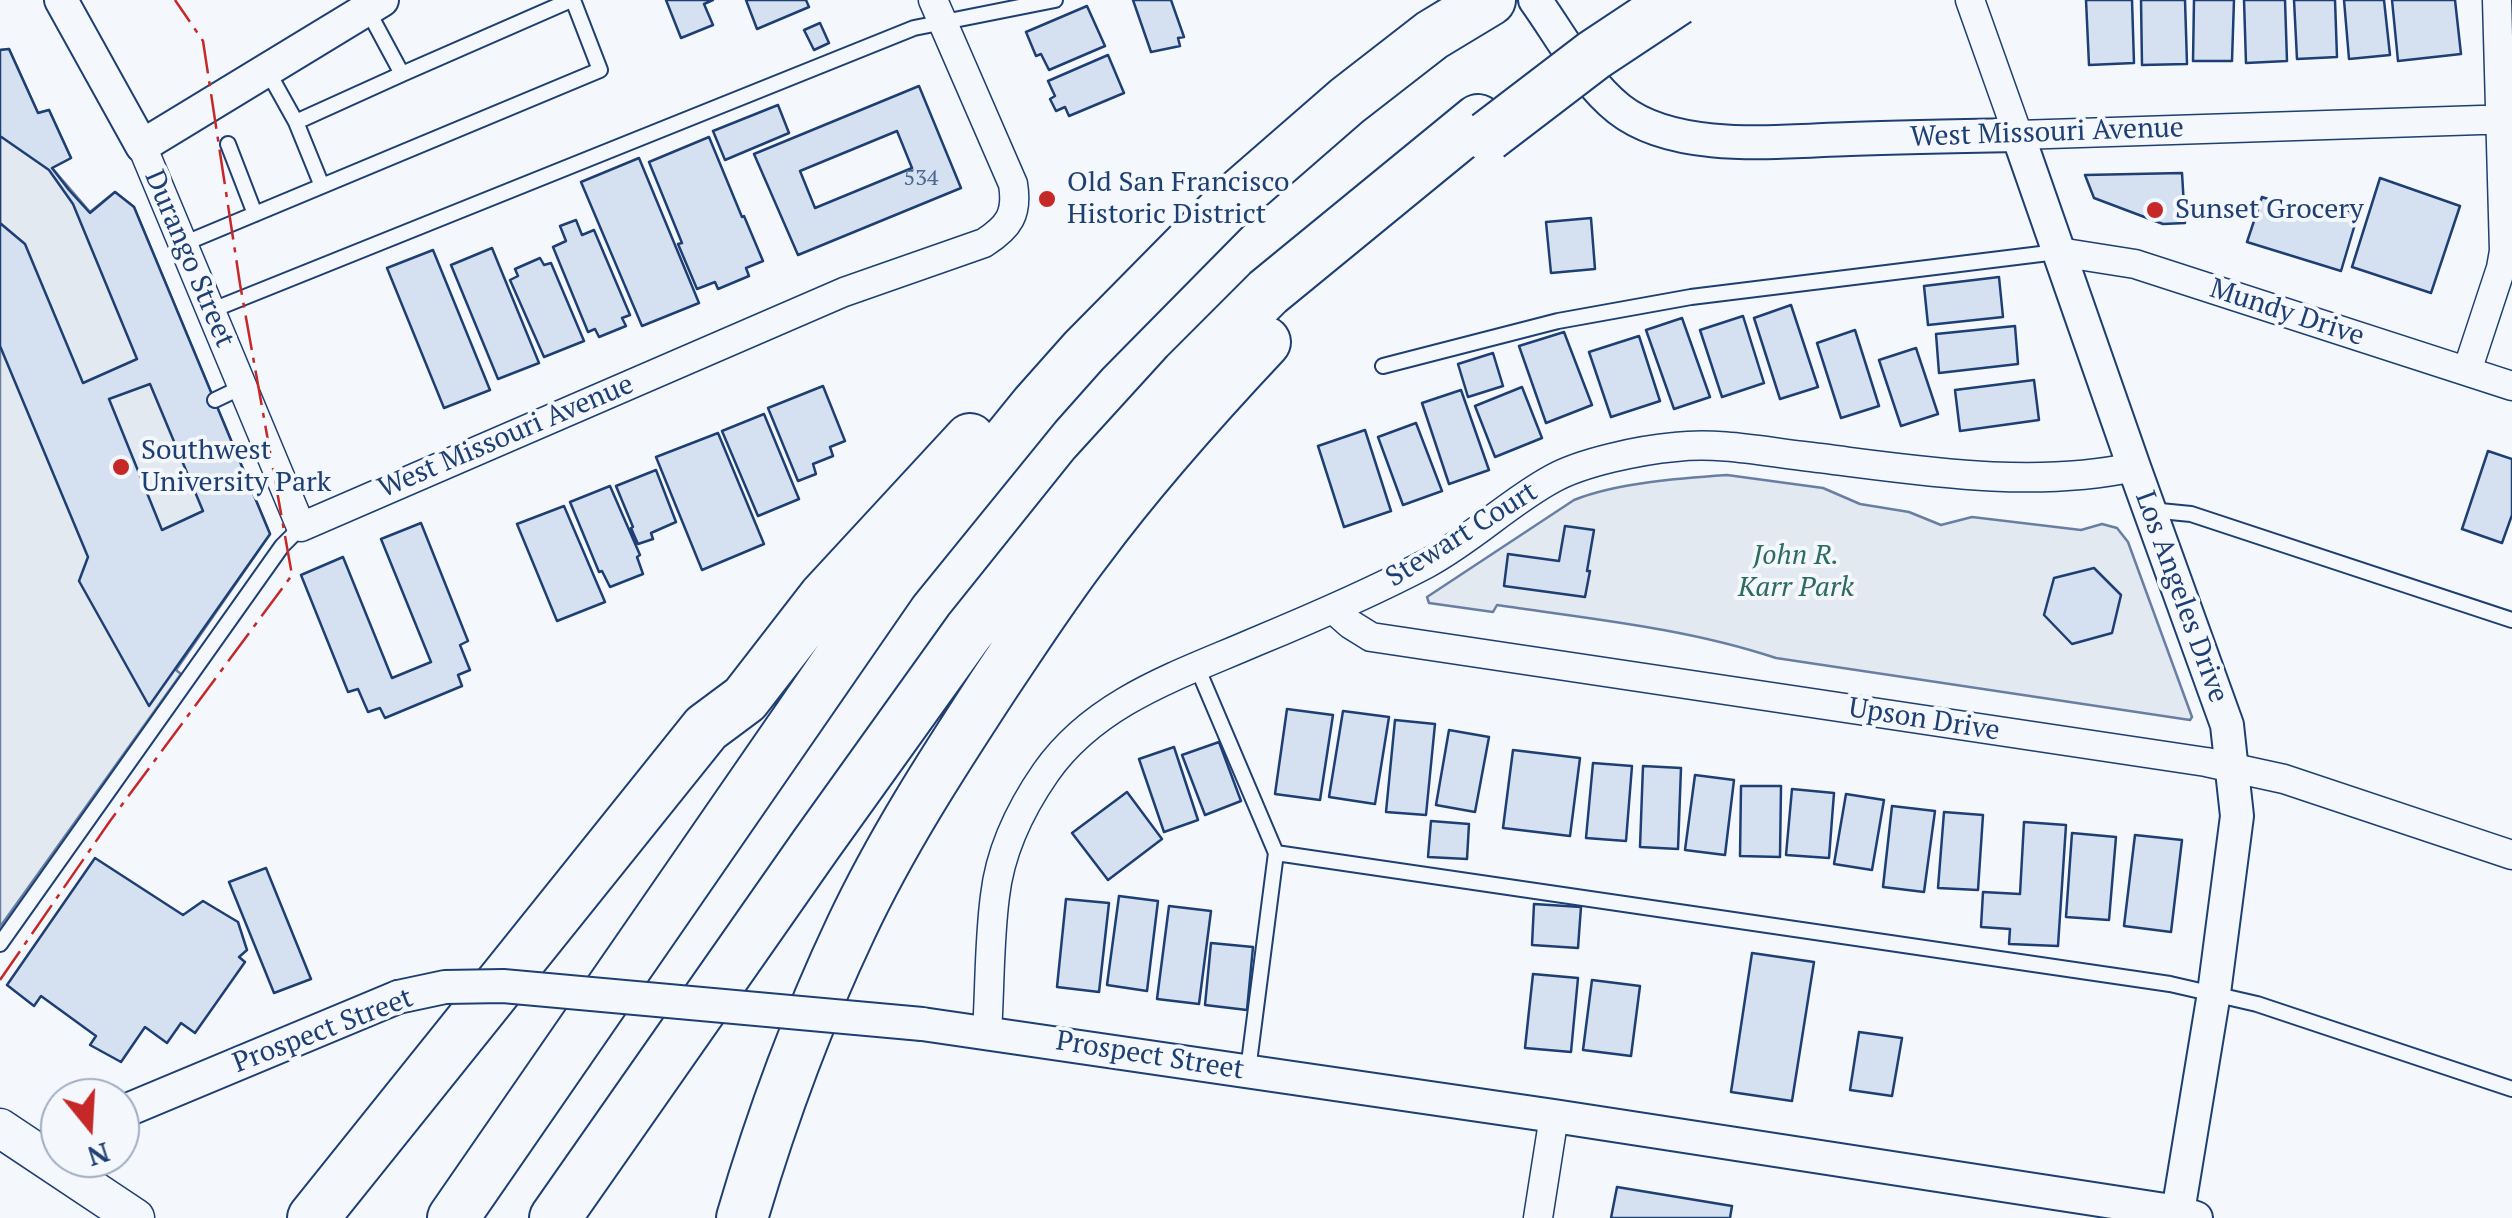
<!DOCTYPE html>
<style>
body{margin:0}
#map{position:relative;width:2512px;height:1218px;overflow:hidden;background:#f4f7fb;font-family:"PT Serif",serif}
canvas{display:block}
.north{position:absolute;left:40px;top:1078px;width:100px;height:100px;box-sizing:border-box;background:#f4f7fb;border:2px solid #9eadc5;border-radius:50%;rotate:162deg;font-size:28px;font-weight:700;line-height:40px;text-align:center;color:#1d3f73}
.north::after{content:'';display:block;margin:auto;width:35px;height:45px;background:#c62828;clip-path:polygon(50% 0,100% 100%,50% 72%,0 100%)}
</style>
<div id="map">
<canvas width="2512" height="1218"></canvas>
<div class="north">N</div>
</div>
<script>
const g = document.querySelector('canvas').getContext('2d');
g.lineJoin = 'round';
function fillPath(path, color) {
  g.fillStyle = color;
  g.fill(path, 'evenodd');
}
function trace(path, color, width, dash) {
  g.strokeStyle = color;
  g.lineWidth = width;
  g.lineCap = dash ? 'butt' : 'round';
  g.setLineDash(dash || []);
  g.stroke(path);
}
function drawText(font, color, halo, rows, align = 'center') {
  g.font = font + ' "PT Serif",serif';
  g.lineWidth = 8;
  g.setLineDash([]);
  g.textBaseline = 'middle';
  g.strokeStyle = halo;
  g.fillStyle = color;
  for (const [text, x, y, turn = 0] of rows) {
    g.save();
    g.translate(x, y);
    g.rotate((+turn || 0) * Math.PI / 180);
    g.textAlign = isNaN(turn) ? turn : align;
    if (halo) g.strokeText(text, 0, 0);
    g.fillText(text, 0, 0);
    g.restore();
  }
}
const green = new Path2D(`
 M9,49L38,113L49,110L71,158L52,168L90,212L115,192L134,207L270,534L176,670L181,674L0,927V50Z
 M1727,475L1823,488L1860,504L1909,512L1941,525L1972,517L2081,530L2102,524L2117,528L2128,542L2192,717L2190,720L1776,658C1686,628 1591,619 1497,605L1493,612L1429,603L1427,597L1574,500C1616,483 1681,478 1727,475Z`);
const building = new Path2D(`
 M666,0H713L704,4L713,25L681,38Z
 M746,0H806L809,7L757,29Z
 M1133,0H1171L1184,37L1178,38L1180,46L1151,52Z
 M2086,0H2132L2134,63L2089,65Z
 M2141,0H2185L2187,64L2142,65Z
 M2194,0H2234L2232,61H2193Z
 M2244,0H2285L2287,61L2246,63Z
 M2294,0H2335L2337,57L2297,59Z
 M2344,0H2384L2390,55L2349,59Z
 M2392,0H2455L2461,54L2398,61Z
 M1087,6L1105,46L1049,70L1041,54L1036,56L1026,32Z
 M820,23L829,43L814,50L804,30Z
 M9,49L38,113L49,110L71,158L52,168L69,190L90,213L115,192L134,207L270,534L149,706L79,581L88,557L0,346V50Z
 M1108,55L1124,93L1069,116L1065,107L1056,111L1050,99L1055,96L1048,81Z
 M919,86L961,188L798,255L754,154ZM897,131L912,168L815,208L800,171Z
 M778,105L789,133L725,160L713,131Z
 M0,136L49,170L73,204L137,359L83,383L25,244L0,223Z
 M709,137L742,217L744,216L763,261L746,268L749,276L718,289L715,282L697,289L678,244L682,243L649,162Z
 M639,158L699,303L642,326L581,182Z
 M2182,173L2185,223L2163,224L2094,198L2085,175Z
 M2380,178L2460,206L2431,293L2352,267Z
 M2262,197L2318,216L2323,202L2358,214L2341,271L2247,242Z
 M1591,218L1595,269L1551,273L1546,222Z
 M576,220L582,235L594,230L630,315L622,318L626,326L599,337L595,329L588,332L553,247L566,241L560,226Z
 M492,248L539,363L498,379L451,265Z
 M433,250L490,390L444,408L387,268Z
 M540,258L544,265L551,263L584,341L544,357L510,280L518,276L515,269Z
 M1999,277L2003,317L1928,325L1924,286Z
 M1791,305L1818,387L1780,399L1754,318Z
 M1743,316L1764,383L1722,397L1700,330Z
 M1682,318L1710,397L1674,409L1646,330Z
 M2015,326L2018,364L1939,373L1936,334Z
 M1855,330L1879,406L1841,418L1817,343Z
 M1564,332L1592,405L1546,423L1519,346Z
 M1639,336L1660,401L1611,417L1589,352Z
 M1916,348L1938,414L1901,426L1879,360Z
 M1493,353L1503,386L1468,397L1458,364Z
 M2034,380L2039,420L1960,431L1955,390Z
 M150,384L203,511L162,530L109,399Z
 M823,386L845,441L830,447L833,456L813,464L816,474L798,481L768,408Z
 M1522,387L1542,438L1495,457L1475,406Z
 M1461,390L1489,470L1449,484L1422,403Z
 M764,414L799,499L758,516L722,431Z
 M1416,423L1442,491L1403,505L1378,437Z
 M1365,430L1391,511L1344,527L1318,446Z
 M718,433L764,544L702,570L656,457Z
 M2488,451L2512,459V515L2502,543L2462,529Z
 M656,470L676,522L651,533L653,539L638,544L631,528L633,527L616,486Z
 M610,486L640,555L637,557L643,574L610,587L602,571L599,572L570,502Z
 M564,506L605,602L557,621L517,524Z
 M421,523L468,641L460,645L470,670L458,675L462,686L385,718L380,708L368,712L358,689L348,692L301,575L343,557L392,678L431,662L381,539Z
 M1565,526L1594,530L1587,571H1590L1585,597L1504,586L1508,554L1559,561Z
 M2094,568L2121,595L2112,633L2072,644L2044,615L2054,578Z
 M1287,709L1333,715L1320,800L1275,794Z
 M1343,711L1389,717L1375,804L1329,797Z
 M1395,720L1435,724L1426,815L1386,812Z
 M1449,730L1489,737L1475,812L1436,805Z
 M1219,742L1241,801L1205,815L1182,755Z
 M1174,747L1198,820L1164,832L1139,759Z
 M1513,750L1580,758L1570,836L1503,828Z
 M1593,763L1632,766L1626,841L1586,838Z
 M1643,766L1681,768L1678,849L1640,847Z
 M1695,775L1734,780L1725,855L1685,850Z
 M1741,786H1781L1780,857L1740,856Z
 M1792,789L1834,793L1829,858L1786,855Z
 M1127,792L1162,839L1108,880L1072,833Z
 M1846,794L1884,800L1872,870L1834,864Z
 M1892,806L1935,811L1924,892L1883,887Z
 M1944,812L1983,815L1978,890L1938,888Z
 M1431,821L1469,824L1467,859L1428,857Z
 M2024,822L2066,825L2058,946L2009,944L2010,929L1981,927L1983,892L2020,894Z
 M2072,833L2116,837L2109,920L2066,917Z
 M2135,835L2182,840L2171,932L2124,926Z
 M95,858L183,915L203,901L238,922L247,950L239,957L245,962L195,1033L181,1023L167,1043L145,1027L121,1062L90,1045L96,1036L41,996L34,1006L7,985Z
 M266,868L311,979L274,993L229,882Z
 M1119,896L1158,901L1147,991L1107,985Z
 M1066,899L1109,903L1099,992L1057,987Z
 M1534,904L1581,907L1578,948L1532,945Z
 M1169,906L1211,911L1199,1004L1157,999Z
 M1211,943L1253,947L1247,1010L1205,1005Z
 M1752,953L1814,962L1792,1101L1731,1092Z
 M1533,974L1578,978L1571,1052L1525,1048Z
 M1592,980L1640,986L1631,1056L1583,1050Z
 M1859,1032L1902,1038L1892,1096L1850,1090Z
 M1617,1187L1732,1206L1730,1218H1611Z`);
const service = new Path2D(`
 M367,9L402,74L571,0
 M267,70L296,122
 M228,144L255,214
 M322,186L296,122L402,74
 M183,244L600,70L573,0
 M210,311L914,28L1055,0
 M1383,366L1558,321L1691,297L2057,252
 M215,400L242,387
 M2150,510L2191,514L2512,620
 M1197,667L1276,853L1248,1070
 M1276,853L2170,984L2257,1004L2512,1089
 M0,944L282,546L301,527`);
const minor = new Path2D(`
 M1970,0L2018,135L2512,119
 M142,146L301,527L844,292L984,243C1009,227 1018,214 1013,184L933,0
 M2059,252L2135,264L2512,386
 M2467,371L2501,268L2504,251L2497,0
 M1333,609L1350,624L1371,637L2206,762L2284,779L2512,855
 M987,1032C990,987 989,941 995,896C1000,852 1021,808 1046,772C1096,701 1179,675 1255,642C1313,618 1371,593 1426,564C1471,540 1508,503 1552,479C1582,462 1641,450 1675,447C1718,442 1761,451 1803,456C1911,469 2027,490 2134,467
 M1538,1218L1554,1116`);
const tertiary = new Path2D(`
 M61,0L142,146L382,0
 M1535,0C1561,36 1584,81 1619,109C1676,154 1781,141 1850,139C1906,137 1962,136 2018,135L2134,467L2227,725L2237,816L2214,993L2177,1218
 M922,1024L1554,1116L2178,1212L2196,1218
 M120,1113L398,997`);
const secondary = new Path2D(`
 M0,1128L135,1218`);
const motorway = new Path2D(`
 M313,1218L706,728L745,699L824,597L970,439
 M453,1218L893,581L1036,405L1084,351L1231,202L1347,101L1432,35L1490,0
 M555,1218L815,846L969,631L1094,475L1186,374L1268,292L1478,120
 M742,1218C771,1119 807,1021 851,928C891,843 942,764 993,686C1024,640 1054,593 1088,549C1142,476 1203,408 1265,342`);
const tertiaryBridge = new Path2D(`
 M398,997L445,987L503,986L922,1024`);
const motorwayBridge = new Path2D(`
 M1488,136L1594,55L1677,0`);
const power = new Path2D(`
 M0,980L110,821L292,575L240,284L203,41L175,0`);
const markers = [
 [1047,199,10,"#c62828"],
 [2155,210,10,"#c62828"],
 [121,467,10,"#c62828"]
];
const numberNames = [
 ["534",921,179]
];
const streetNames = [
 ["West Missouri Avenue",2047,133,-2],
 ["Durango Street",189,259,67],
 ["Mundy Drive",2287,313,18],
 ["West Missouri Avenue",506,437,-23],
 ["Stewart Court",1462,535,-32],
 ["Los Angeles Drive",2181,597,70],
 ["Upson Drive",1924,720,9],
 ["Prospect Street",323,1031,-21],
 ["Prospect Street",1150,1056,9]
];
const poiNames = [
 ["Old San Francisco",1067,183],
 ["Historic District",1067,215],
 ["Sunset Grocery",2175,210],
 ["Southwest",141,451],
 ["University Park",141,483]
];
const parkNames = [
 ["John R.",1796,556],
 ["Karr Park",1796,588]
];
fillPath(green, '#e3e9f0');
trace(green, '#687fa3', 2.5);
fillPath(building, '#d5e0f0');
trace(building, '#1d3f73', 2.5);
trace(service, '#1d3f73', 18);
trace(minor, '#1d3f73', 31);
trace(tertiary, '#1d3f73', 36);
trace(secondary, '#1d3f73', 41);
trace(motorway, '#1d3f73', 54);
trace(service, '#f4f7fb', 14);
trace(minor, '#f4f7fb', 28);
trace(tertiary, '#f4f7fb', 32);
trace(secondary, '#f4f7fb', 38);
trace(motorway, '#f4f7fb', 50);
trace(tertiaryBridge, '#1d3f73', 36, []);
trace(motorwayBridge, '#1d3f73', 54, []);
trace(tertiaryBridge, '#f4f7fb', 32);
trace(motorwayBridge, '#f4f7fb', 50);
trace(power, '#c62828', 2.5, [35, 8, 5, 8]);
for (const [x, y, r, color] of markers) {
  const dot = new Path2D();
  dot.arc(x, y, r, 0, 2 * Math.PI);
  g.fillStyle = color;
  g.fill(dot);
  trace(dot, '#f4f7fb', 4);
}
drawText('22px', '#4b6792', null, numberNames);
drawText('28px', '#1d3f73', '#f4f7fb', streetNames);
drawText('28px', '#1d3f73', '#f4f7fb', poiNames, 'left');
drawText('italic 28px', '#2c6c60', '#f4f7fb', parkNames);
</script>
